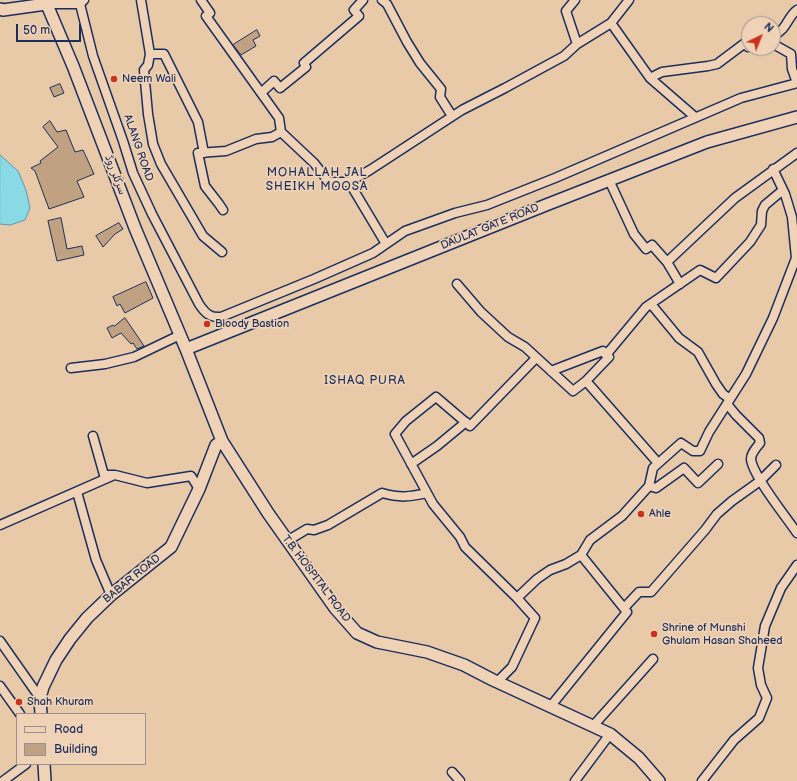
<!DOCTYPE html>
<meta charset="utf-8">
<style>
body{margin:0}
#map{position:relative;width:797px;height:781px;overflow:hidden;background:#e8c9a8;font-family:"Balsamiq Sans",sans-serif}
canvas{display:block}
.legend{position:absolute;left:16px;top:713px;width:130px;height:52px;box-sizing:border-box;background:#f0d3b6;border:1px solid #9b9193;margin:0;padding:5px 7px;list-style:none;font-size:12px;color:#1b2f5e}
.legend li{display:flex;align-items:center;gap:8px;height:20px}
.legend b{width:20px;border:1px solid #9b9193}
.north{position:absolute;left:741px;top:16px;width:40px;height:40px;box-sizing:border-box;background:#f0d3b6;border:1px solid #9b9193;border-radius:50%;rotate:43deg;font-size:11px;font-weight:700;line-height:16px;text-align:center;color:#1b2f5e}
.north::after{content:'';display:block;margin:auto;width:14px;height:18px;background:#c8321e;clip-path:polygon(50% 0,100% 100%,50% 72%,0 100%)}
.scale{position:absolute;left:16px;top:24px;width:65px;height:18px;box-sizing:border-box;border:2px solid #1b2f5e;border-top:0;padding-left:5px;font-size:12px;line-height:14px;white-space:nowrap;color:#1b2f5e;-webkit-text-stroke:3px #f0d3b6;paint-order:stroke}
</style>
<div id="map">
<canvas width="797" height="781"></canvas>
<ul class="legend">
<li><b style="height:5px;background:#f0d3b6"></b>Road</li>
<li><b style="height:11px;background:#c0a283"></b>Building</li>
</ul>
<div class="north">N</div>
<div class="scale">50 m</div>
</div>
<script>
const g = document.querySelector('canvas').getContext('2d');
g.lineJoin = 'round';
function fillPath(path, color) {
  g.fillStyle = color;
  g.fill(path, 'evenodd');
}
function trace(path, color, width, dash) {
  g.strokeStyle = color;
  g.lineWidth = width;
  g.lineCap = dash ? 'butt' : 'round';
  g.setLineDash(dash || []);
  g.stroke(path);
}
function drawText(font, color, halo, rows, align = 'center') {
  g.font = font + ' "Balsamiq Sans","Playpen Sans Arabic",sans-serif';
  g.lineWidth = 3.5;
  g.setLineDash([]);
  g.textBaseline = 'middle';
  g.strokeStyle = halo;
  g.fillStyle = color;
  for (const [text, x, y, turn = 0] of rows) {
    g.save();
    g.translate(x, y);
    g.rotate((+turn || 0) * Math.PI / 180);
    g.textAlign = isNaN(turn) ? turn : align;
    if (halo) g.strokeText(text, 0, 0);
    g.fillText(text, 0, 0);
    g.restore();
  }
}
const water = new Path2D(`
 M0,155L18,171L26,190L30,208L25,220L10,225L0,224Z`);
const building = new Path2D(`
 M257,30L260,36L253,40L256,46L241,55L233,45Z
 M60,84L64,93L54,97L50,88Z
 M50,121L57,132L66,130L75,152L83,150L94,174L77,181L84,197L49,209L35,171L31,168L41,163L40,161L58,147L43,127Z
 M61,218L67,249L82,246L84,255L57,261L48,221Z
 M119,223L123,229L115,234L103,247L96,236Z
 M146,282L153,298L125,313L120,304L117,306L113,297Z
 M125,318L136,334L144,346L137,349L133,343L131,344L121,333L112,338L107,328L113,325L114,326Z`);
const street = new Path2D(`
 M79,0L93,56L123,141L133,173L152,214L199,304C205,313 210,318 221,317L314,279L373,253L405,231L455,213L487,205L555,178L741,98L797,83
 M141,0L150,54L148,65L144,70L148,114L153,144L161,164L203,236L222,252
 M201,0L210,13L206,16L279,118L281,132L314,163L329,182H349
 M382,0L387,4L407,42L420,63L441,89L440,97L452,116
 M575,0L566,11L577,44
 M46,4H80L84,0
 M611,23L650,78L695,117
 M773,36C788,29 787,17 797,10
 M773,42L775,45L791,54L792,69L797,83
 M150,54H164L198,122L204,153
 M650,78L662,72L708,66L717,64L745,43L748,47L749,46
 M262,92L274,81L280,88L306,67L304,63L359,16L354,10L363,0
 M609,180L634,234L646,249L652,245L667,262L680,284
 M223,210L219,204L205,186L198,153L226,151L256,139L272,137L281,132
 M386,244L349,182L370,170L462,110L505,88L564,56L577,44L611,23L629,0
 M667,262L735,198L797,153
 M457,284L481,312L508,337L525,347L573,391L586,381L609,357L603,351L551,371
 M651,304L679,338L698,352L716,384L723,394L730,399
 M606,355L646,307L700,270L716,278L750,242L761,225L762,211L765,205L783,190
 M71,368L105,364L134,357L180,335
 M586,381L658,463
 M727,404L736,415L759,438L760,443C756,448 751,453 751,459C752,475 787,518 797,533
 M93,436L104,475H115L147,483L191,476L199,489
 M411,464L437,446L466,422
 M649,486L656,488L684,468L698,483L718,464
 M77,492L96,560L111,595
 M0,525L112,476
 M287,541L307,529L314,530L328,525L382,493C400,498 409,497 427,493
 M517,598L537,579L550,570L566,564L581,555L590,540L622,516L649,486L653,468L681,443L693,451H700L709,432L746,374L773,318L796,258L792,217L785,194L773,169
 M624,608L639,592H651L705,530L717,514L732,501L760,481L776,465
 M0,641L40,698
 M497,682L512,667L535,618L517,598L465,547L460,537L433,504L395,434L406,421L436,397L470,426L536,358
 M0,686L20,714
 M550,707L627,612L581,555
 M593,726L653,659
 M452,772L460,781
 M3,781L26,764
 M575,781L610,734
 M702,781L734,740L759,718L767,698L761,685L758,668L765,626L781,588L797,565`);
const secondary = new Path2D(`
 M45,0L73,66L135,228L186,349L222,441L268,513L335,608L357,633L377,642L427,652L464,665L493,680L610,734L639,758L659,781
 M0,9L3,10L46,4
 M186,349L546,205L707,142L797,117
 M41,714L40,698L43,687L56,660L70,639L87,618L111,595L171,547L199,489L216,445L222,441
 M44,764L45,781`);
const markers = [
 [114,79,4,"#c8321e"],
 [207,324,4,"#c8321e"],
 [641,514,4,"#c8321e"],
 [654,634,4,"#c8321e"],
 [19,702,4,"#c8321e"]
];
const poiNames = [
 ["Neem Wali",122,79],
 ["Bloody Bastion",215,324],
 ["Ahle",649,514],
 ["Shrine of Munshi",662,628],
 ["Ghulam Hasan Shaheed",662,641],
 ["Shah Khuram",27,702]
];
const streetNames = [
 ["ALANG ROAD",138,148,71],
 ["سرکلر روڈ",115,175,69],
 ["DAULAT GATE ROAD",490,227,-22],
 ["BABAR ROAD",132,579,-39],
 ["T.B. HOSPITAL ROAD",316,579,53]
];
const neighbourhoodNames = [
 ["MOHALLAH JAL",317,173],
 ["SHEIKH MOOSA",317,187],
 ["ISHAQ PURA",365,381]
];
fillPath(water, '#8adae6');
trace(water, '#5e96b0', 1);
fillPath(building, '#c0a283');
trace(building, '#1b2f5e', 1);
trace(street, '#1b2f5e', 11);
trace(secondary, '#1b2f5e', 14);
trace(street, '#f0d3b6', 8);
trace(secondary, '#f0d3b6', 11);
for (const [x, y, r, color] of markers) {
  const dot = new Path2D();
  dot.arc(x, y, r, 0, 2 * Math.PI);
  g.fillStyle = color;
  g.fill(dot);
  trace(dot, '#f0d3b6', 1.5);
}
drawText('11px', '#1b2f5e', '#f0d3b6', poiNames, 'left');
drawText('11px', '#1b2f5e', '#f0d3b6', streetNames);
g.letterSpacing = '1px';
drawText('12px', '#1b2f5e', '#f0d3b6', neighbourhoodNames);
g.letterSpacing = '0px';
</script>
